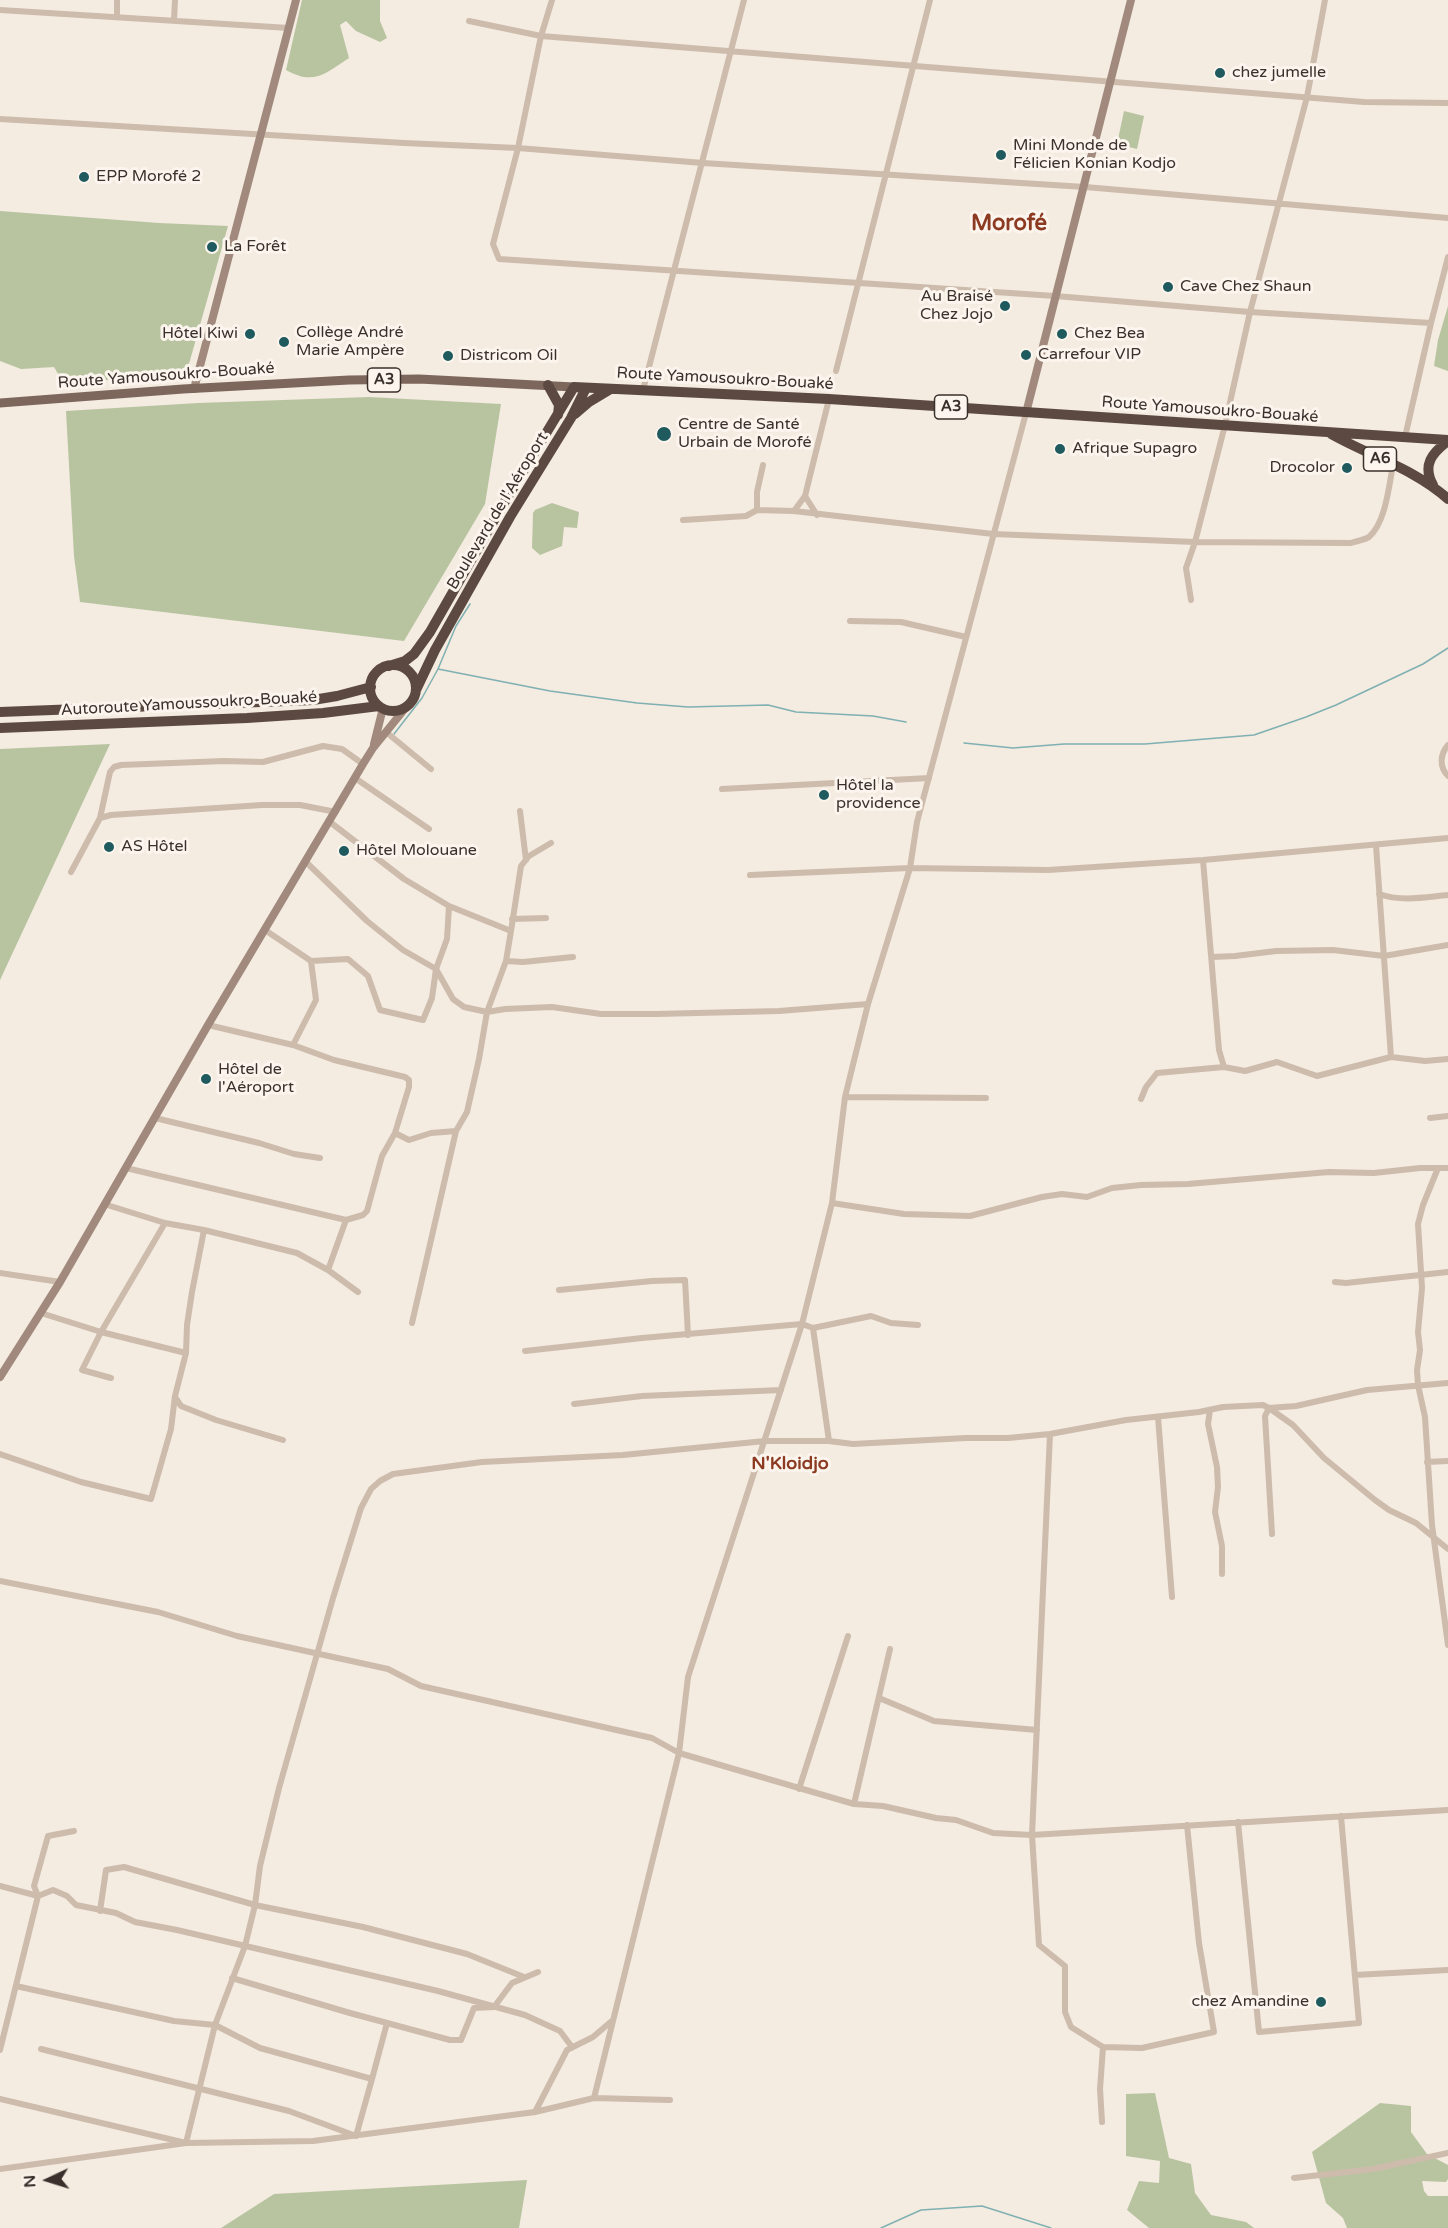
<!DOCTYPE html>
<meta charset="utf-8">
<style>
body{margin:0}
#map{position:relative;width:1448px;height:2228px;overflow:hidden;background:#f4ebe1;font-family:"Varela Round",sans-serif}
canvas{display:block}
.north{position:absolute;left:18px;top:2150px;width:60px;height:60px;-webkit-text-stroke:4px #fbf5ee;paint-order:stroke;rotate:266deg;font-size:16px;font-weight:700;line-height:24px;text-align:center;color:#3b302b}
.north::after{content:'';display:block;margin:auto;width:21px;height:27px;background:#3b302b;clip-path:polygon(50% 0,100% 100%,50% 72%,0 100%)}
</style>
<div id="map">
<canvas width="1448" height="2228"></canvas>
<div class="north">N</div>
</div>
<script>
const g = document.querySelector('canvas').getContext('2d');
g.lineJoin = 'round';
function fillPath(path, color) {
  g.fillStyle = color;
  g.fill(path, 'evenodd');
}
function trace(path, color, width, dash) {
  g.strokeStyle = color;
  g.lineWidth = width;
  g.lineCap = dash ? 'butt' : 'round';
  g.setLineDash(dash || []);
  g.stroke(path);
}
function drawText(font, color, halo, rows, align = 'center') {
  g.font = font + ' "Varela Round",sans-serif';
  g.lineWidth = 6;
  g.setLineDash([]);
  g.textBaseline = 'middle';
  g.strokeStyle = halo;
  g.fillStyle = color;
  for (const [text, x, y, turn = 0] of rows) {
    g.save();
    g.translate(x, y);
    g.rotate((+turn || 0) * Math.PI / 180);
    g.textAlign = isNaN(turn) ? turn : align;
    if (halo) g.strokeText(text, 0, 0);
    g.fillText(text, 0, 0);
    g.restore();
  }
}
const green = new Path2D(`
 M302,0H380V21L387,38L380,42L356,31L346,21L340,25L349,58C326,73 314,86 286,70Z
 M1124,111L1144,116L1137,149L1117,144Z
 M0,211L159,223L228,226L187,371L111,379L82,386L67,385L61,379L54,367L21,369L0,361Z
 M1448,306V371L1434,366L1438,340Z
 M369,397L501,404L485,504L404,641L80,602L74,556L66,411L198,403Z
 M552,503L579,512L577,528L564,527L562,546L540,555L532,548L533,513L535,510Z
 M110,744L0,980V749Z
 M1155,2093L1169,2158L1191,2164L1195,2193L1211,2215L1246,2222L1254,2228H1149L1127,2210L1139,2181L1159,2183L1160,2161L1126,2156V2094Z
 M1380,2103L1411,2106V2132L1427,2154L1448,2165V2179L1446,2182L1422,2181L1424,2191L1428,2196H1448V2228H1347L1343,2218L1326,2203L1312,2152Z
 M527,2180L519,2228H221L274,2194Z`);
const stream = new Path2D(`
 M438,669L550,691L637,703L688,707L768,705L796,712L873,716L906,722
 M394,734L422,698L438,669L456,626L470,604
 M964,743L1013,748L1064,744H1145L1254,735L1306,717L1336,705L1423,664L1448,648
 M881,2228L921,2210L982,2206L1051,2228`);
const street = new Path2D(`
 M552,0L541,36L518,148L493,244L499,259L1055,296L1250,312L1431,323L1448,257
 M0,10L289,28
 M117,17V0
 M174,20L175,0
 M469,21L541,36L1364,102L1448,103
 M0,119L404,143L518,148L703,163L1085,187L1448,218
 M836,371L930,0
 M643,390L744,0
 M1405,437L1431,323
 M805,496L817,515
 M757,510V492L763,465
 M794,511L805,496L829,399
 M683,520L746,516L757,510L794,511L993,534L1195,542L1351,543C1356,541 1365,540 1369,537C1386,522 1389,485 1393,465
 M1191,600L1186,568L1195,542L1225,425L1250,312L1307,97L1325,0
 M850,621L901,622L966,637
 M386,732L431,769
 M1448,745C1440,754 1439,767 1448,776
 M355,778L429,829
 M722,789L929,778
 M520,811L526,860
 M100,818L110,772L114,767L121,765L224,761L263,762L323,746L342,749L363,764
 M1376,845L1391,1057
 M1203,860L1219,1050L1224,1067L1245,1071L1277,1062L1317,1076L1391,1057L1425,1061L1448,1059
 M306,862L367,921L403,950L436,969L453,999L464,1007L487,1012L505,1009L552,1007L601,1014H656L779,1011L868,1004
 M71,872L100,818L111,815L262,805H300L336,812
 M750,875L910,868L1048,870L1203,860L1448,838
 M1379,894C1401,902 1426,897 1448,895
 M512,919L546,918
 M265,930L311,961L316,1000L293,1045
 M511,931L521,866L529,856L551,843
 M1212,957L1235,956L1276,951L1333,950L1384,956L1448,945
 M311,961L348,959L368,976L380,1010L423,1020L432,998L436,969L447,939L449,906L404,879L330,822
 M506,961L523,962L573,957
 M845,1097L986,1098
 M1141,1099L1146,1087L1157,1073L1224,1067
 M155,1118L259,1143L294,1154L320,1158
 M1430,1118L1448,1116
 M395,1133L409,1140L431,1133L456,1131
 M126,1168L346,1220L363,1215L367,1211L382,1156L395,1133L409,1087V1080L405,1077L334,1060L293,1045L208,1025
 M1438,1168L1423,1205L1418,1224L1422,1288L1418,1332L1420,1350L1417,1370L1418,1385L1425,1417L1432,1525L1448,1645
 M832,1203L904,1214L970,1216L1042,1197L1062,1194L1087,1197L1112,1188L1141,1185L1188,1184L1329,1172L1374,1173L1420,1168H1448
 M104,1204L165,1223L204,1230L297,1253L328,1270L358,1292
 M328,1270L346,1220
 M0,1273L60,1282
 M1335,1282L1346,1283L1448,1272
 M559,1290L652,1281L685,1280L688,1335
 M41,1313L101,1332L186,1353
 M412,1323L456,1131L467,1112L479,1059L487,1012L506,961L511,931L449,906
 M813,1328L829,1441
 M525,1351L642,1338L802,1324L813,1328L871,1316L891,1323L918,1325
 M111,1378L82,1370L101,1332L165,1223
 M175,1397L181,1406L216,1420L283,1440
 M574,1404L642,1396L781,1390
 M1210,1410L1208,1424L1217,1467L1218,1487L1215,1512L1222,1546V1574
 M1158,1417L1172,1597
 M1050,1434L1032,1835L1039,1945L1065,1966V2012L1071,2027L1103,2047L1142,2048L1214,2032L1199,1943L1187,1825
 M0,1454L81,1482L151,1499L171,1429L175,1396L186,1353L187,1325L192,1292L204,1230
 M1427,1462L1448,1461
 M1272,1534L1265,1416L1269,1408L1293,1425L1324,1458L1375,1500L1389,1510L1416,1523L1448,1549
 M0,1581L158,1612L237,1636L388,1669L421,1686L652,1738L679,1753L854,1804L883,1806L936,1818L956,1820L993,1833L1032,1835L1448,1810
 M879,1698L934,1721L1037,1730
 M799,1789L848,1636
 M854,1804L890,1649
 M1238,1822L1259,2032L1359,2023L1341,1816
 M0,1886L38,1896L53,1890L67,1896L76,1905L116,1913L135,1922L177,1930L438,1991L525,2015L560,2031L572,2047
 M100,1911L106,1870L124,1867L255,1905L363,1927L467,1954L524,1977
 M1355,1975L1448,1970
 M232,1978L350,2013L450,2040H461L474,2008L494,2007L512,1983L538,1972
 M16,1986L174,2021L215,2025L260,2048L372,2079L356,2136L289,2111L41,2049
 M0,2050L38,1896L34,1886L48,1836L74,1831
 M372,2079L387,2023
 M594,2098L679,1753L688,1677L802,1324L832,1203L845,1097L868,1004L910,868L917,822L1026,413
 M0,2099L186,2143L215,2025L245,1946L255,1905L260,1866L279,1788L333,1598L361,1508L371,1489L380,1481L393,1474L482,1462L623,1455L765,1441H829L853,1444L966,1438H1008L1050,1434L1126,1420L1199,1412L1223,1407L1263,1405L1269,1408L1296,1406L1367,1390L1448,1383
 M535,2112L567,2050L593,2037L613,2020
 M1102,2122L1100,2089L1103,2047
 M0,2169L186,2143L313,2141L535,2112L594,2098L670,2100
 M1294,2178L1373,2169L1448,2153`);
const secondary = new Path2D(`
 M194,389L296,0
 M1026,413L1131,0
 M374,744L383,708
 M0,1377L60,1282L208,1025L363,764L373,748L407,706`);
const primary = new Path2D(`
 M0,403L183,389L349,380L419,379L574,387`);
const highway = new Path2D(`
 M548,385L559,405L558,415
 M575,414L589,402L609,390
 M1331,434C1370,456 1415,469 1448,499
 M1433,485C1422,465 1432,453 1448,441
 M370 688a23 23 0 1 1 46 0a23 23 0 1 1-46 0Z
 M389,666L405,661L414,654L430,632L501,508L574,387L829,399L1448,440
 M416,690L435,650L510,517L571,418L586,388
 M0,712L313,700L337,696L371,687
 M0,728L247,718L323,713L379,706`);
const markers = [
 [1220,73,6,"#1f5a5e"],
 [1001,155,6,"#1f5a5e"],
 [84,177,6,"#1f5a5e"],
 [212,247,6,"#1f5a5e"],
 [1168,287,6,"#1f5a5e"],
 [1005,306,6,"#1f5a5e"],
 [250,334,6,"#1f5a5e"],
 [1062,334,6,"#1f5a5e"],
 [284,342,6,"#1f5a5e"],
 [1026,355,6,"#1f5a5e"],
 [448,356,6,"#1f5a5e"],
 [664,434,8,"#1f5a5e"],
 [1060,449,6,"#1f5a5e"],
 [1347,468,6,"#1f5a5e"],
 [824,795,6,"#1f5a5e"],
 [109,847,6,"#1f5a5e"],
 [344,851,6,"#1f5a5e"],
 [206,1079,6,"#1f5a5e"],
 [1321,2002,6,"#1f5a5e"]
];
const shields = [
 [384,380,33],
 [951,407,33],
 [1380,459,33]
];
const shieldNames = [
 ["A3",384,380],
 ["A3",951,407],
 ["A6",1380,459]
];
const poiNames = [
 ["chez jumelle",1232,73],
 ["Mini Monde de",1013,146],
 ["Félicien Konian Kodjo",1013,164],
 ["EPP Morofé 2",96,177],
 ["La Forêt",224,247],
 ["Cave Chez Shaun",1180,287],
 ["Au Braisé",993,297,"right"],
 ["Chez Jojo",993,315,"right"],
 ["Collège André",296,333],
 ["Marie Ampère",296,351],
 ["Hôtel Kiwi",238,334,"right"],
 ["Chez Bea",1074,334],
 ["Carrefour VIP",1038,355],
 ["Districom Oil",460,356],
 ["Centre de Santé",678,425],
 ["Urbain de Morofé",678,443],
 ["Afrique Supagro",1072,449],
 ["Drocolor",1335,468,"right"],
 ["Hôtel la",836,786],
 ["providence",836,804],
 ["AS Hôtel",121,847],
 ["Hôtel Molouane",356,851],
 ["Hôtel de",218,1070],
 ["l'Aéroport",218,1088],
 ["chez Amandine",1309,2002,"right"]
];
const streetNames = [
 ["Route Yamousoukro-Bouaké",166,376,-4],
 ["Route Yamousoukro-Bouaké",725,379,3],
 ["Route Yamousoukro-Bouaké",1210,410,4],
 ["Boulevard de l'Aéroport",498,511,-59],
 ["Autoroute Yamoussoukro-Bouaké",189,704,-3]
];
const neighbourhoodNames = [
 ["N'Kloidjo",790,1464]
];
const districtNames = [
 ["Morofé",1009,224]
];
fillPath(green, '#b8c4a0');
trace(stream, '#7fb0b2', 1.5);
trace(street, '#cdbbac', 6);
trace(secondary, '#a18a7d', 8);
trace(primary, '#7d675c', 9);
trace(highway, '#5c4a42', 10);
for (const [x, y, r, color] of markers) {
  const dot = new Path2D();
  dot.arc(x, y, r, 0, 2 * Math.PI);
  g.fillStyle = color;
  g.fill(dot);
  trace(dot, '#fbf5ee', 2);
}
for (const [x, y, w] of shields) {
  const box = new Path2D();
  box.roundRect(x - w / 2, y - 12, w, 24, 4.5);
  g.fillStyle = '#fbf5ee';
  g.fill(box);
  trace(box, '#3b302b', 1.5);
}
drawText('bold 15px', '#3b302b', null, shieldNames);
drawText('16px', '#3b302b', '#fbf5ee', poiNames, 'left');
drawText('16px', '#3b302b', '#fbf5ee', streetNames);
drawText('bold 18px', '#8c3b22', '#fbf5ee', neighbourhoodNames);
drawText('bold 22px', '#8c3b22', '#fbf5ee', districtNames);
</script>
